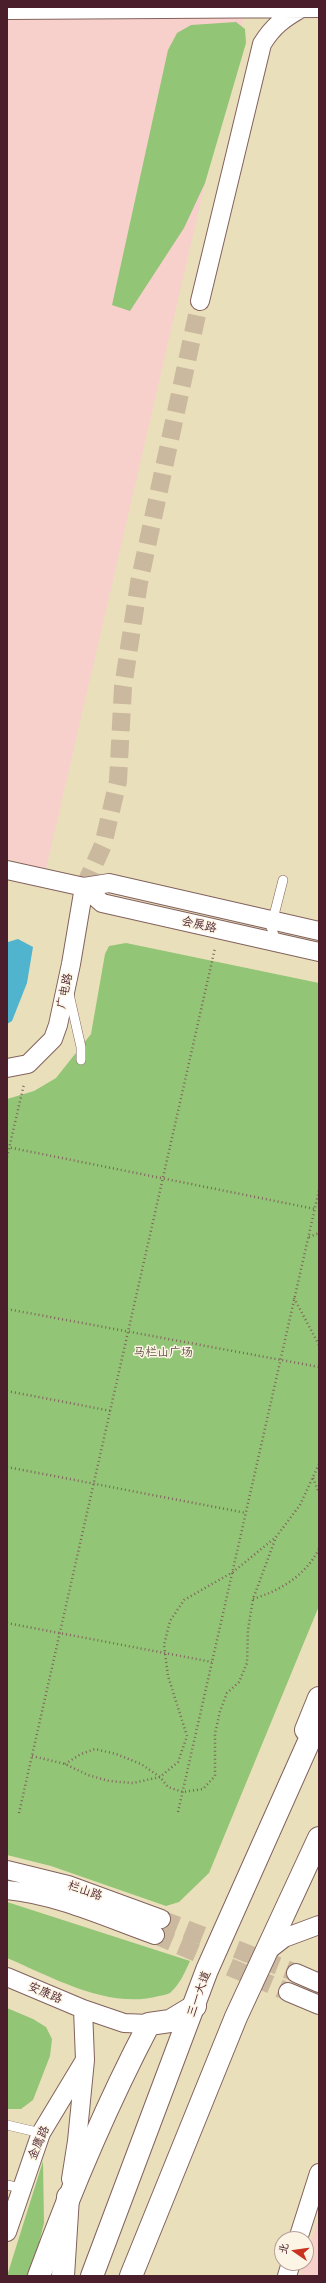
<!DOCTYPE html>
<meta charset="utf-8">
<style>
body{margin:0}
#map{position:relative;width:326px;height:2283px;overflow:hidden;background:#eadfbb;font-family:"Playpen Sans","LXGW WenKai TC",sans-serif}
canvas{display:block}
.frame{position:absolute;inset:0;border:8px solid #4a1f2b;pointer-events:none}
.north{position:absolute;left:274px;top:2231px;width:40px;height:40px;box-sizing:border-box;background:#fcf5e5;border:1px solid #b59f9b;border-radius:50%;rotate:283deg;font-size:11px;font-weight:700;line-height:16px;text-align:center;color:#4a1f2b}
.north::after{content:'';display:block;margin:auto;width:14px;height:18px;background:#c8321e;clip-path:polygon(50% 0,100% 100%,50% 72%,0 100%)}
</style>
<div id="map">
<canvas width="326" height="2283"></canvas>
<div class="frame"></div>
<div class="north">北</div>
</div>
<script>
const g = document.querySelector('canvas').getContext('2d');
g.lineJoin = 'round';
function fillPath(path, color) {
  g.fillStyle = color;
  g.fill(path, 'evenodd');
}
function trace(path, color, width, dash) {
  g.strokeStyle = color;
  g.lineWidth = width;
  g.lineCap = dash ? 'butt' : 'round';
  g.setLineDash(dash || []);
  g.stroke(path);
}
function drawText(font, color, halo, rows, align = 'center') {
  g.font = font + ' "Playpen Sans","LXGW WenKai TC",sans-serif';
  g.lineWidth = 3;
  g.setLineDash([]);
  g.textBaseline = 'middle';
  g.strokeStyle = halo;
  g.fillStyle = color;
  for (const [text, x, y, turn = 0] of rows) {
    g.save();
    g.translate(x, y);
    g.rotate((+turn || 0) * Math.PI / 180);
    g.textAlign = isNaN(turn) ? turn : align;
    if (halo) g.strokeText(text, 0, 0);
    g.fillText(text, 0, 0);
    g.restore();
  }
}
const built = new Path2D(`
 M7,7H246L46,869L7,859Z
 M319,2216V2276H300L304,2263H306V2257Z`);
const green = new Path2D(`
 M236,22L245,29L246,43L205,183L184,228L130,311L112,305L168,50L177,33L191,25Z
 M126,943L319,983V1606L209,1873L179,1902L166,1906L51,1866L7,1855V1099L34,1091L56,1078L91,1034L105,954L109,946Z
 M7,1902L190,1961C185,1972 180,1984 171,1992C168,1995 163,1995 159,1996C109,2010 52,1977 7,1958Z
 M7,2008L33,2019L46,2027L52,2039L50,2056L33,2100L21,2109H7Z
 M43,2161L44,2223L31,2276H7Z`);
const water = new Path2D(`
 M18,939L33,947L27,983L12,1021L7,1024V945L8,942Z`);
const streetTunnel = new Path2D(`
 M84,887L103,845L118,781L123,687L139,583L200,301
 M161,1919L296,1973
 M155,1935L288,1992`);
const path = new Path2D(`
 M7,1147L315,1209
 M7,1157L24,1084
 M309,1237L319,1233
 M294,1298L319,1345
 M7,1309L319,1367
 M7,1391L111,1411
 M7,1467L246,1513
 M313,1478L319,1493
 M253,1599C281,1590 305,1576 319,1549
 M7,1623L212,1662
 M32,1756L65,1764L88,1775L109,1781L133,1783L160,1777L178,1762L187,1736L168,1676L164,1645L170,1621L184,1600L233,1572L276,1537L300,1505L319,1464
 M65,1764L81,1754L95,1749L116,1754L141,1764L160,1777L168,1787L183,1792L203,1789L215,1776V1734L220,1711L227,1693L239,1682L247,1663L248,1630L253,1599L276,1537
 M178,1812L319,1190
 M19,1813L215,948`);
const lane = new Path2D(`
 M277,943L271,927L283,880
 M69,994L81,1047V1060
 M7,2125L41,2133
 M7,2185L21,2188`);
const street = new Path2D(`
 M7,10L319,8
 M200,301L262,44C273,26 284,18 302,8
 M7,870L84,887L109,883L319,931
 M84,887L102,903L319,952
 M7,1068L28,1064L53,1039L58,1025L71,964L84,887
 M7,1870L68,1885L161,1919
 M7,1890C58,1895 107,1918 155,1935
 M266,1952L284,1938L319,1925
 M296,1973L319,1983
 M7,1977L83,2009L124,2023L149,2024
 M288,1992L319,2005
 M71,2179L77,2141L85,2060L83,2009
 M7,2232L41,2133L85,2060
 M298,2239L319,2173
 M287,2276L291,2263`);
const secondary = new Path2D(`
 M39,2276C71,2189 106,2106 149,2024L170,2021L195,2006`);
const highway = new Path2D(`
 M306,1730L319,1698
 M63,2276L68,2197
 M92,2276L207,1970L319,1719
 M131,2276L236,2017L319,1838`);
const streetNames = [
 ["会展路",199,925,13],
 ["广电路",65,991,-78],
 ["栏山路",85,1891,19],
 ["安康路",45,1993,23],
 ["三一大道",199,1994,-70],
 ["金鹰路",39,2143,-67]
];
const parkNames = [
 ["马栏山广场",163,1353]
];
fillPath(built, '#f7d0cc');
fillPath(green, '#92c576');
fillPath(water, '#50b4cf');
trace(streetTunnel, '#cab99e', 18, [18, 9]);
trace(lane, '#82625d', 10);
trace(street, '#82625d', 20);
trace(secondary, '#82625d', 24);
trace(highway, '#82625d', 24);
trace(path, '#82625d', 2.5, [1, 3]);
trace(lane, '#fff', 9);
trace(street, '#fff', 18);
trace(secondary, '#fff', 22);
trace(highway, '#fff', 22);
drawText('12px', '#4a1f2b', '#fcf5e5', streetNames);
drawText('12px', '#605142', '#fcf5e5', parkNames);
</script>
